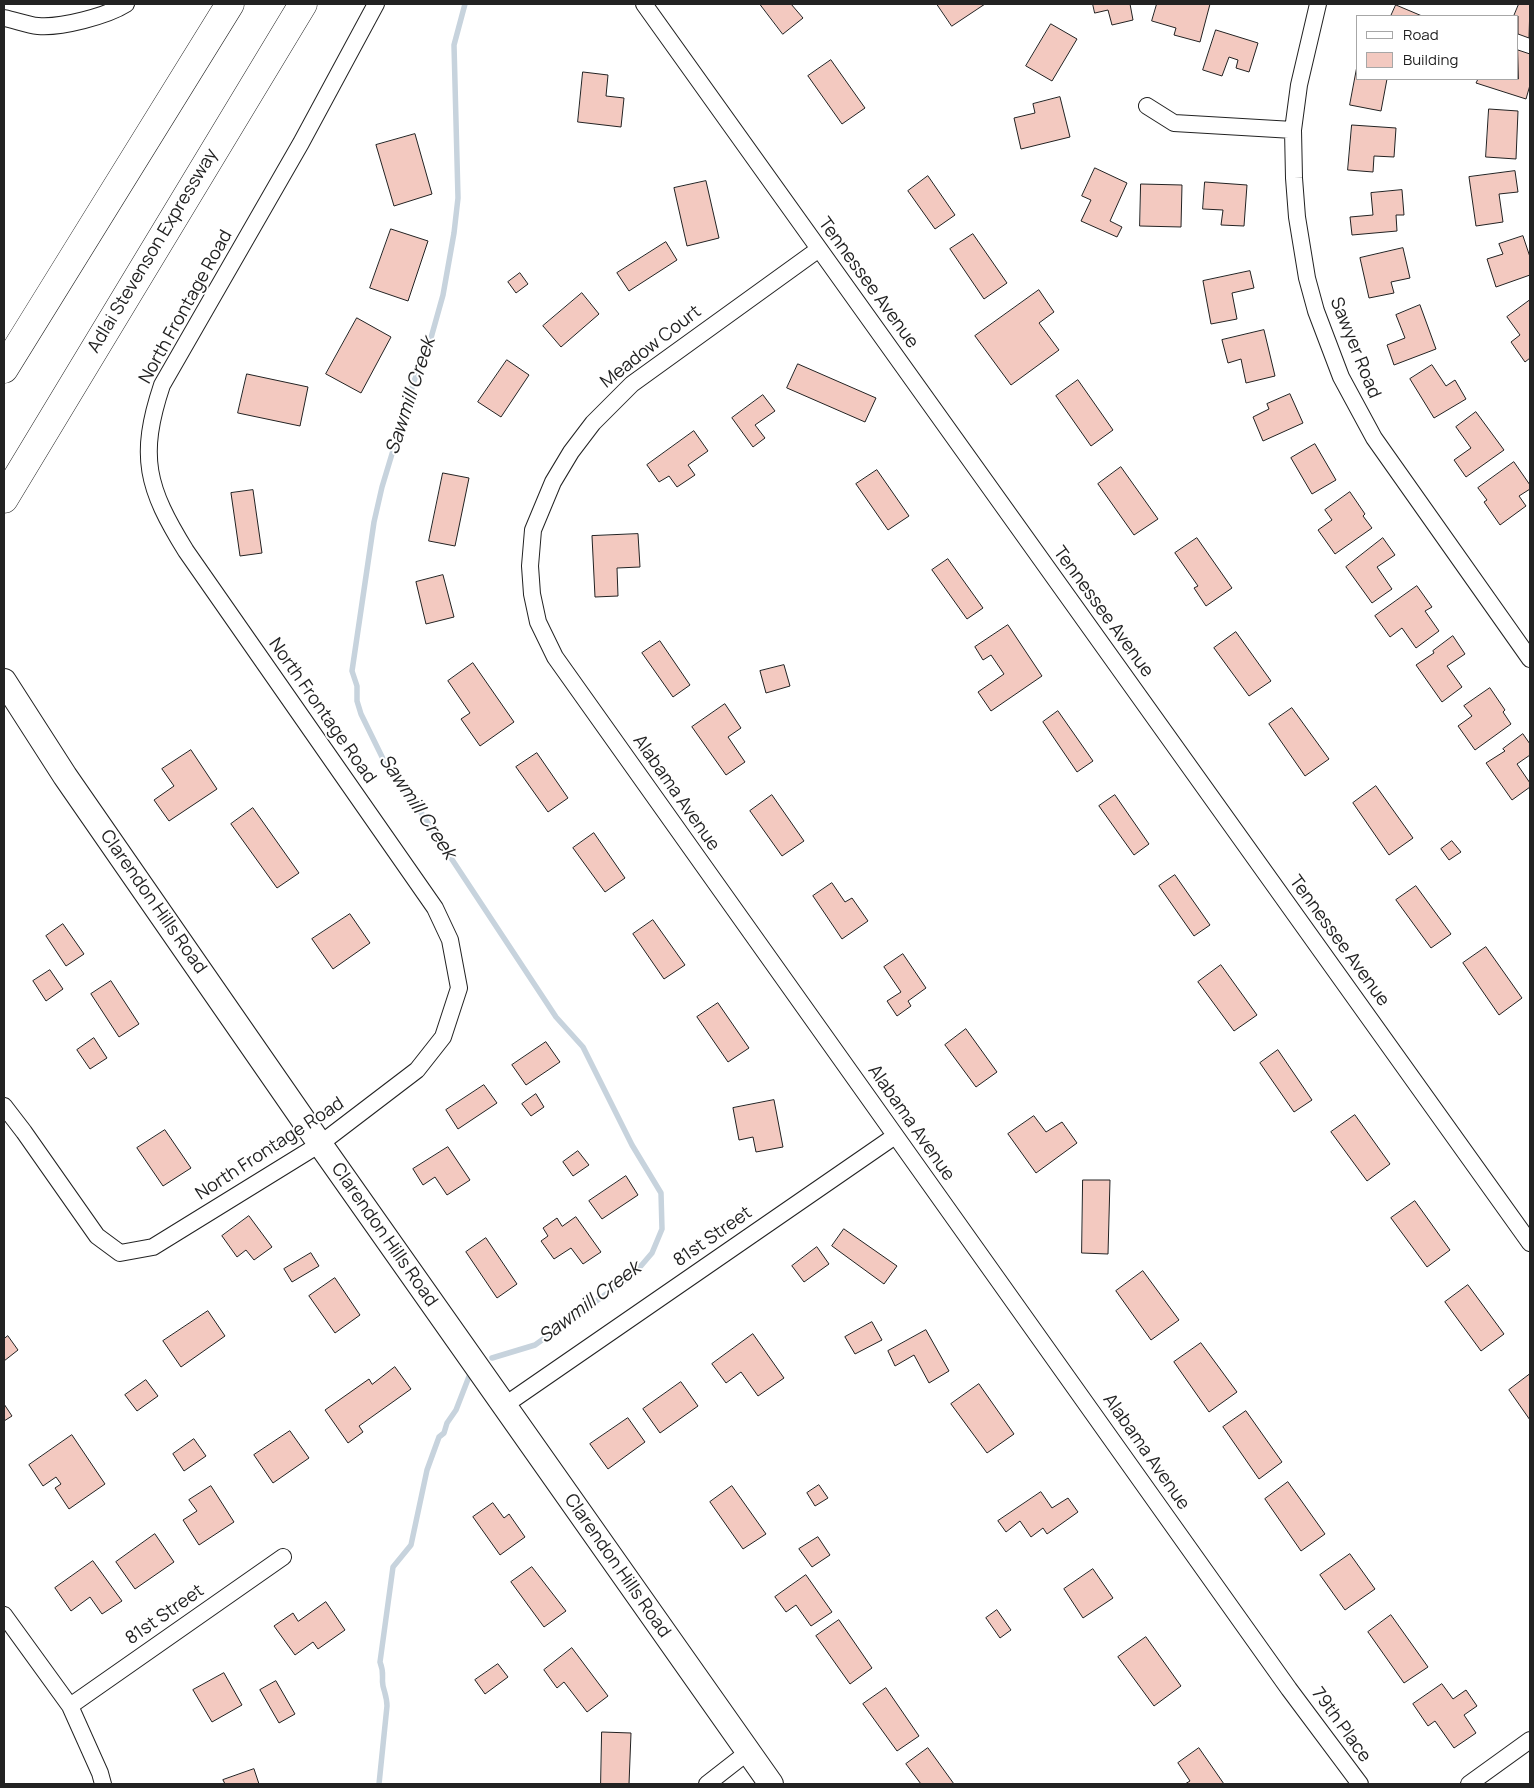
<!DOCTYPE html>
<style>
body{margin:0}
#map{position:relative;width:1534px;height:1788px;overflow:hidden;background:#fff;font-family:Manrope,sans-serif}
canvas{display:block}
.frame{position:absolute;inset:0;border:5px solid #222;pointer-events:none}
.legend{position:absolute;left:1356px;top:15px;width:162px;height:65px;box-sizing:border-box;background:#fff;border:1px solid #a7a7a7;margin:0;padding:6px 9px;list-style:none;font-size:15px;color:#222}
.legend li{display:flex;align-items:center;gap:10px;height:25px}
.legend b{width:25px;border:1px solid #a7a7a7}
</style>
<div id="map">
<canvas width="1534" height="1788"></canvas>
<div class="frame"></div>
<ul class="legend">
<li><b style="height:6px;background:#fff"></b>Road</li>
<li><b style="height:14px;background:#f3c9c0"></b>Building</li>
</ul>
</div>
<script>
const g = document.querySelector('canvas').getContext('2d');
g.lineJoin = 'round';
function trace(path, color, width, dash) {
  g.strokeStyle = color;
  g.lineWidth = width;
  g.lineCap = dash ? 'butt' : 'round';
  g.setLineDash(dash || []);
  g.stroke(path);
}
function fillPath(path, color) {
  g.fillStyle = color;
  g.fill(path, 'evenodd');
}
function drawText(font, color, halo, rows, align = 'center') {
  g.font = font + ' Manrope,sans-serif';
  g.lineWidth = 4;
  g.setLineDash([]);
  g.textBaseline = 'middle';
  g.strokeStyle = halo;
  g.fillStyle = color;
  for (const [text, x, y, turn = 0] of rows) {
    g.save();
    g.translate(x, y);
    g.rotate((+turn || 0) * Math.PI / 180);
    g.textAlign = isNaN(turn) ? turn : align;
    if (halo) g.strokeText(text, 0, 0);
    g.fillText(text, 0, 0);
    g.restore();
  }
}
const stream = new Path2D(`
 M465,4L454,45L458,198L454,233L443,295L429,345L414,381L382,487L374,522L352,671L357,686V701L361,714L386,765L422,814L556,1017L583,1047L632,1145L661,1193L662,1229L652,1253L634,1274L535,1345L492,1358
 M379,1784L387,1706C387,1698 385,1694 383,1686C381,1676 385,1675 380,1662L393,1567L411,1545L427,1470L439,1437L444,1433L447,1423L456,1410L470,1374`);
const building = new Path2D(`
 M760,4H791L803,18L783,34Z
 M937,4H985L952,26Z
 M1093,4H1130L1133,20L1112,25L1108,10L1095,13Z
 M1157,4H1210L1200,42L1174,35L1176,28L1152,21Z
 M1519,4H1530L1529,38L1518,34V16H1514Z
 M1396,5L1422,16H1391Z
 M1051,24L1077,39L1052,81L1026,66Z
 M1216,30L1258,43L1249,72L1236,68L1238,60L1229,57L1222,76L1203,70Z
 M1518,50L1530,54V85L1526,99L1476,83L1478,79H1518Z
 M831,60L865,108L842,124L808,76Z
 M1358,61V79H1387L1381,111L1350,105Z
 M583,72L608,75L606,96L624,98L621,127L578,122Z
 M1060,97L1070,137L1021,149L1014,118L1035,113L1033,104Z
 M1489,109L1518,111L1516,159L1486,157Z
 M1352,125L1396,128L1394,157L1374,156L1373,172L1348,170Z
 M415,134L432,194L394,206L376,145Z
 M1095,168L1127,183L1110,221L1122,227L1117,237L1081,221L1091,200L1082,196Z
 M1515,171L1518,192L1499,194L1503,222L1476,226L1469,177Z
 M928,176L955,215L935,229L908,191Z
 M706,181L719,238L687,246L674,188Z
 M1205,182L1247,185L1244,226L1221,225L1223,210L1203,209Z
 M1141,184L1182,185L1181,227L1140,226Z
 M1402,190L1404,215H1396L1397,231L1352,235L1350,217L1373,215L1371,193Z
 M391,229L428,241L408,301L370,288Z
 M973,234L1007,283L984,299L950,249Z
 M1523,236L1530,257V275L1496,287L1487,259L1503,254L1499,244Z
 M666,242L677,260L629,291L617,273Z
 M1403,248L1410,278L1391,282L1394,293L1369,298L1360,258Z
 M1250,271L1254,288L1232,293L1237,319L1211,324L1203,281Z
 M520,273L528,284L516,293L508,282Z
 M1039,290L1054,312L1039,323L1059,350L1011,385L975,336Z
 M582,293L599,314L561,347L543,326Z
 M1530,300V358L1525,362L1511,342L1520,335L1507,317Z
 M1420,305L1436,349L1394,365L1387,345L1405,338L1396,315Z
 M357,318L391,337L361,393L326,374Z
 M1264,330L1275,376L1246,383L1241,359L1228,363L1222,340Z
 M507,360L529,375L501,417L478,402Z
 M798,364L876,398L865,422L787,388Z
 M1432,365L1446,386L1455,380L1466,399L1434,418L1410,379Z
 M247,374L308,387L300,426L238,413Z
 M1078,380L1113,430L1091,446L1056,396Z
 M1290,394L1303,423L1263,441L1253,417L1269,409L1267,404Z
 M763,395L775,411L755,425L765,438L753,447L732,418Z
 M1476,412L1504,450L1466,477L1454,460L1471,448L1456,427Z
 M694,431L708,451L688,465L695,475L677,487L669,476L659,482L647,465Z
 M1315,444L1336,480L1312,494L1291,458Z
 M1514,462L1530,485V489L1519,496L1526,506L1500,525L1484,502L1487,500L1478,488Z
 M1121,467L1158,519L1134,535L1098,484Z
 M877,470L909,516L888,530L856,484Z
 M443,473L469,478L455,546L429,541Z
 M253,490L262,553L240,556L231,493Z
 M1350,492L1365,514L1363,516L1372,528L1335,554L1318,530L1332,520L1325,510Z
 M638,534L640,567L617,568L618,596L595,597L592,536Z
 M1197,538L1232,588L1206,606L1194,588L1198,586L1175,553Z
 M1383,538L1395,555L1377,567L1392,589L1372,603L1346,567Z
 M948,559L983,608L967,619L932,570Z
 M443,575L454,617L426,624L416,582Z
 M1417,586L1432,607L1425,611L1439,631L1416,648L1402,628L1390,637L1375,616Z
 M1008,625L1042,676L991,711L978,692L1004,674L991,655L983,660L975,647Z
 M1236,632L1271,681L1249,696L1214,648Z
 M1453,636L1465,654L1447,666L1462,687L1442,702L1416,665L1434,653L1433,651Z
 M660,641L690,685L673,697L642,653Z
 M473,663L514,722L480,746L461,719L470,713L448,681Z
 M784,665L790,686L766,693L760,671Z
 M1490,688L1505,710L1503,712L1511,724L1475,750L1458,726L1472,716L1464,706Z
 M725,704L741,728L728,737L745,762L726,775L692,727Z
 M1292,708L1329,759L1305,776L1269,724Z
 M1058,711L1093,761L1077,772L1043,722Z
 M1523,734L1530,744V755L1517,764L1530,783V787L1512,800L1486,763L1505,751L1503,749Z
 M191,750L217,789L169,821L154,800L174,786L162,769Z
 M537,753L568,798L548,812L516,767Z
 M1376,786L1413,838L1389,855L1353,803Z
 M772,795L804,841L782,856L750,811Z
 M1115,795L1149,844L1134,855L1099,806Z
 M253,808L299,873L277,888L231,824Z
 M594,833L625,878L605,892L573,848Z
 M1452,841L1461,852L1449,860L1441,849Z
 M1175,875L1210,925L1194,936L1159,886Z
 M832,883L845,902L852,898L868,921L842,939L813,896Z
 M1416,886L1451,934L1431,948L1396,900Z
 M350,914L370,943L333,969L312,939Z
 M653,920L685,965L664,979L633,934Z
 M63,924L84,954L66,966L46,936Z
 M1486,947L1522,998L1499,1015L1463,963Z
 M903,954L926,988L908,1001L911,1006L897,1016L887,1001L901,992L884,967Z
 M1221,965L1257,1015L1234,1031L1198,982Z
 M50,970L63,989L46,1001L33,981Z
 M111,981L139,1024L119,1037L91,994Z
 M718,1003L749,1048L728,1062L697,1017Z
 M966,1029L997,1072L976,1087L945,1045Z
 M94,1038L107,1058L90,1069L77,1050Z
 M546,1042L560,1062L526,1085L512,1065Z
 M1278,1050L1312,1100L1294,1112L1260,1063Z
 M484,1085L497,1103L458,1129L446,1110Z
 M536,1094L544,1107L531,1116L522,1104Z
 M774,1100L783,1147L756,1152L753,1137L739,1140L733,1108Z
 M1355,1115L1390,1164L1367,1181L1331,1132Z
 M1034,1116L1046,1132L1062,1122L1077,1143L1036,1173L1008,1134Z
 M165,1130L191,1168L163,1186L137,1148Z
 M448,1147L470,1180L447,1195L435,1177L423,1185L413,1169Z
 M578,1151L589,1165L573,1176L563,1162Z
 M626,1176L638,1195L602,1219L589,1201Z
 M1083,1180H1110L1108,1254L1082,1253Z
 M1415,1201L1450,1250L1427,1267L1391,1218Z
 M249,1216L272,1247L254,1260L246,1250L237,1257L222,1236Z
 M576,1217L601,1252L583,1264L571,1248L554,1259L541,1241L548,1236L543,1228L557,1218L562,1226Z
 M844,1229L897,1266L884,1284L832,1246Z
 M486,1238L517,1284L497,1298L466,1252Z
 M817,1247L829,1264L804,1282L792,1266Z
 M311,1253L319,1266L292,1282L284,1269Z
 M1143,1271L1179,1320L1151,1340L1116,1291Z
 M335,1278L360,1315L335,1333L309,1296Z
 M1468,1285L1504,1334L1481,1351L1445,1302Z
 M208,1311L225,1336L181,1367L163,1341Z
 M872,1322L882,1340L855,1354L845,1337Z
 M926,1330L949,1371L929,1383L914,1355L895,1366L888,1351Z
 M753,1334L784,1378L758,1396L741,1372L726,1383L712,1364Z
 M8,1336L18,1350L4,1361V1339Z
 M1201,1343L1237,1392L1209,1412L1174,1362Z
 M395,1367L411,1389L359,1426L363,1432L348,1443L325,1410L369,1379L372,1384Z
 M1530,1374V1420L1509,1390Z
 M146,1380L158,1396L137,1411L125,1395Z
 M681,1382L698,1406L660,1433L643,1409Z
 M979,1384L1014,1434L987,1453L951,1404Z
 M4,1404L12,1416L4,1421Z
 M1246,1411L1282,1462L1259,1479L1223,1427Z
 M628,1418L645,1442L608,1469L590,1444Z
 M290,1431L309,1458L273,1483L254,1455Z
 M72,1435L105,1484L69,1509L55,1488L61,1484L56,1477L43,1486L29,1465Z
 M194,1439L206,1456L184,1471L173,1454Z
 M1288,1482L1325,1534L1301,1551L1265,1499Z
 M819,1485L828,1498L815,1506L807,1493Z
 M211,1486L234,1522L199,1545L183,1520L197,1511L189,1500Z
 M732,1486L766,1534L743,1549L710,1502Z
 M1041,1492L1052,1508L1068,1498L1078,1512L1047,1534L1043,1528L1031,1537L1020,1521L1006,1532L998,1521Z
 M493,1503L504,1518L509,1514L525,1537L500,1555L473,1517Z
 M155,1534L174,1562L135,1589L116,1562Z
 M818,1537L830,1555L812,1567L799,1549Z
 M1350,1554L1375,1589L1345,1610L1320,1575Z
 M93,1561L122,1601L102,1614L90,1597L71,1611L55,1588Z
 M532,1567L566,1611L544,1627L511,1582Z
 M1093,1569L1113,1598L1083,1618L1064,1589Z
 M806,1575L832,1612L811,1626L796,1605L786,1612L775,1597Z
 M326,1602L345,1630L318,1649L313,1642L295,1655L274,1626L293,1613L298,1621Z
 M997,1610L1011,1630L1000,1638L986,1618Z
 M1391,1615L1428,1667L1404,1683L1368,1632Z
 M839,1620L872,1668L850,1684L816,1636Z
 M1146,1637L1181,1686L1154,1706L1118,1657Z
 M572,1648L608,1696L587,1712L564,1682L557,1688L544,1670Z
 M498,1664L508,1677L485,1694L475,1680Z
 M224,1673L242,1705L212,1722L193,1690Z
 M276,1681L295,1714L279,1723L260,1690Z
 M1442,1684L1453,1699L1466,1690L1477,1706L1464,1715L1476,1733L1454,1748L1435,1721L1428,1726L1413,1704Z
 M886,1688L919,1736L897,1751L863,1704Z
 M602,1732L631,1733L629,1784H601Z
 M928,1748L954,1784H921L906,1764Z
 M1199,1748L1224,1784H1185L1190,1781L1178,1763Z
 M254,1769L259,1784H225L223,1780Z`);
const street = new Path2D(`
 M644,4L1530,1243
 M1318,4L1299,85L1293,130L1294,178L1297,217L1307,278L1316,311L1341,377L1374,438L1530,659
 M4,18C15,20 27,25 38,26C61,28 107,16 126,4
 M1147,106L1174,123L1293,130
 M819,249L632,384L593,423L571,452L553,482L533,530L530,566L532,594L538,622L555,657L1289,1689L1360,1784
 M4,1106L24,1132L97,1236L120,1253L153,1247L320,1144L417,1070L443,1037L459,988L450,940L435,908L186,551C147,488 138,457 162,385L301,143L376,4
 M505,1405L895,1136
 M4,1615L70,1706L100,1773L103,1784
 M70,1706L283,1557
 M707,1784L748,1752
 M1469,1784L1530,1740`);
const secondary = new Path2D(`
 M4,681L65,776L320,1144L771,1784`);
const highway = new Path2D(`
 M4,369L230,4
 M4,499L303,4`);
const streetNames = [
 ["Adlai Stevenson Expressway",153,251,-59],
 ["Tennessee Avenue",868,283,54],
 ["North Frontage Road",186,307,-61],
 ["Meadow Court",651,347,-38],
 ["Sawyer Road",1355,348,68],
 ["Tennessee Avenue",1103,612,54],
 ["North Frontage Road",322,711,55],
 ["Alabama Avenue",676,793,55],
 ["Clarendon Hills Road",153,902,55],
 ["Tennessee Avenue",1339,941,54],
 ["Alabama Avenue",911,1123,55],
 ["North Frontage Road",270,1149,-33],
 ["Clarendon Hills Road",384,1235,55],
 ["81st Street",713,1237,-35],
 ["Alabama Avenue",1146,1452,55],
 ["Clarendon Hills Road",617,1566,55],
 ["81st Street",165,1615,-35],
 ["79th Place",1341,1725,54]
];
const waterNames = [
 ["Sawmill Creek",411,396,-72],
 ["Sawmill Creek",417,807,56],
 ["Sawmill Creek",590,1303,-37]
];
trace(stream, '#c7d3dd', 5.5);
fillPath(building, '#f3c9c0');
trace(building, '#222', 1);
trace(street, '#222', 18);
trace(secondary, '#222', 26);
trace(highway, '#222', 29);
trace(street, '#fff', 16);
trace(secondary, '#fff', 24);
trace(highway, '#fff', 28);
drawText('18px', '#222', '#fff', streetNames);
drawText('italic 19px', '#222', '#fff', waterNames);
</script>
